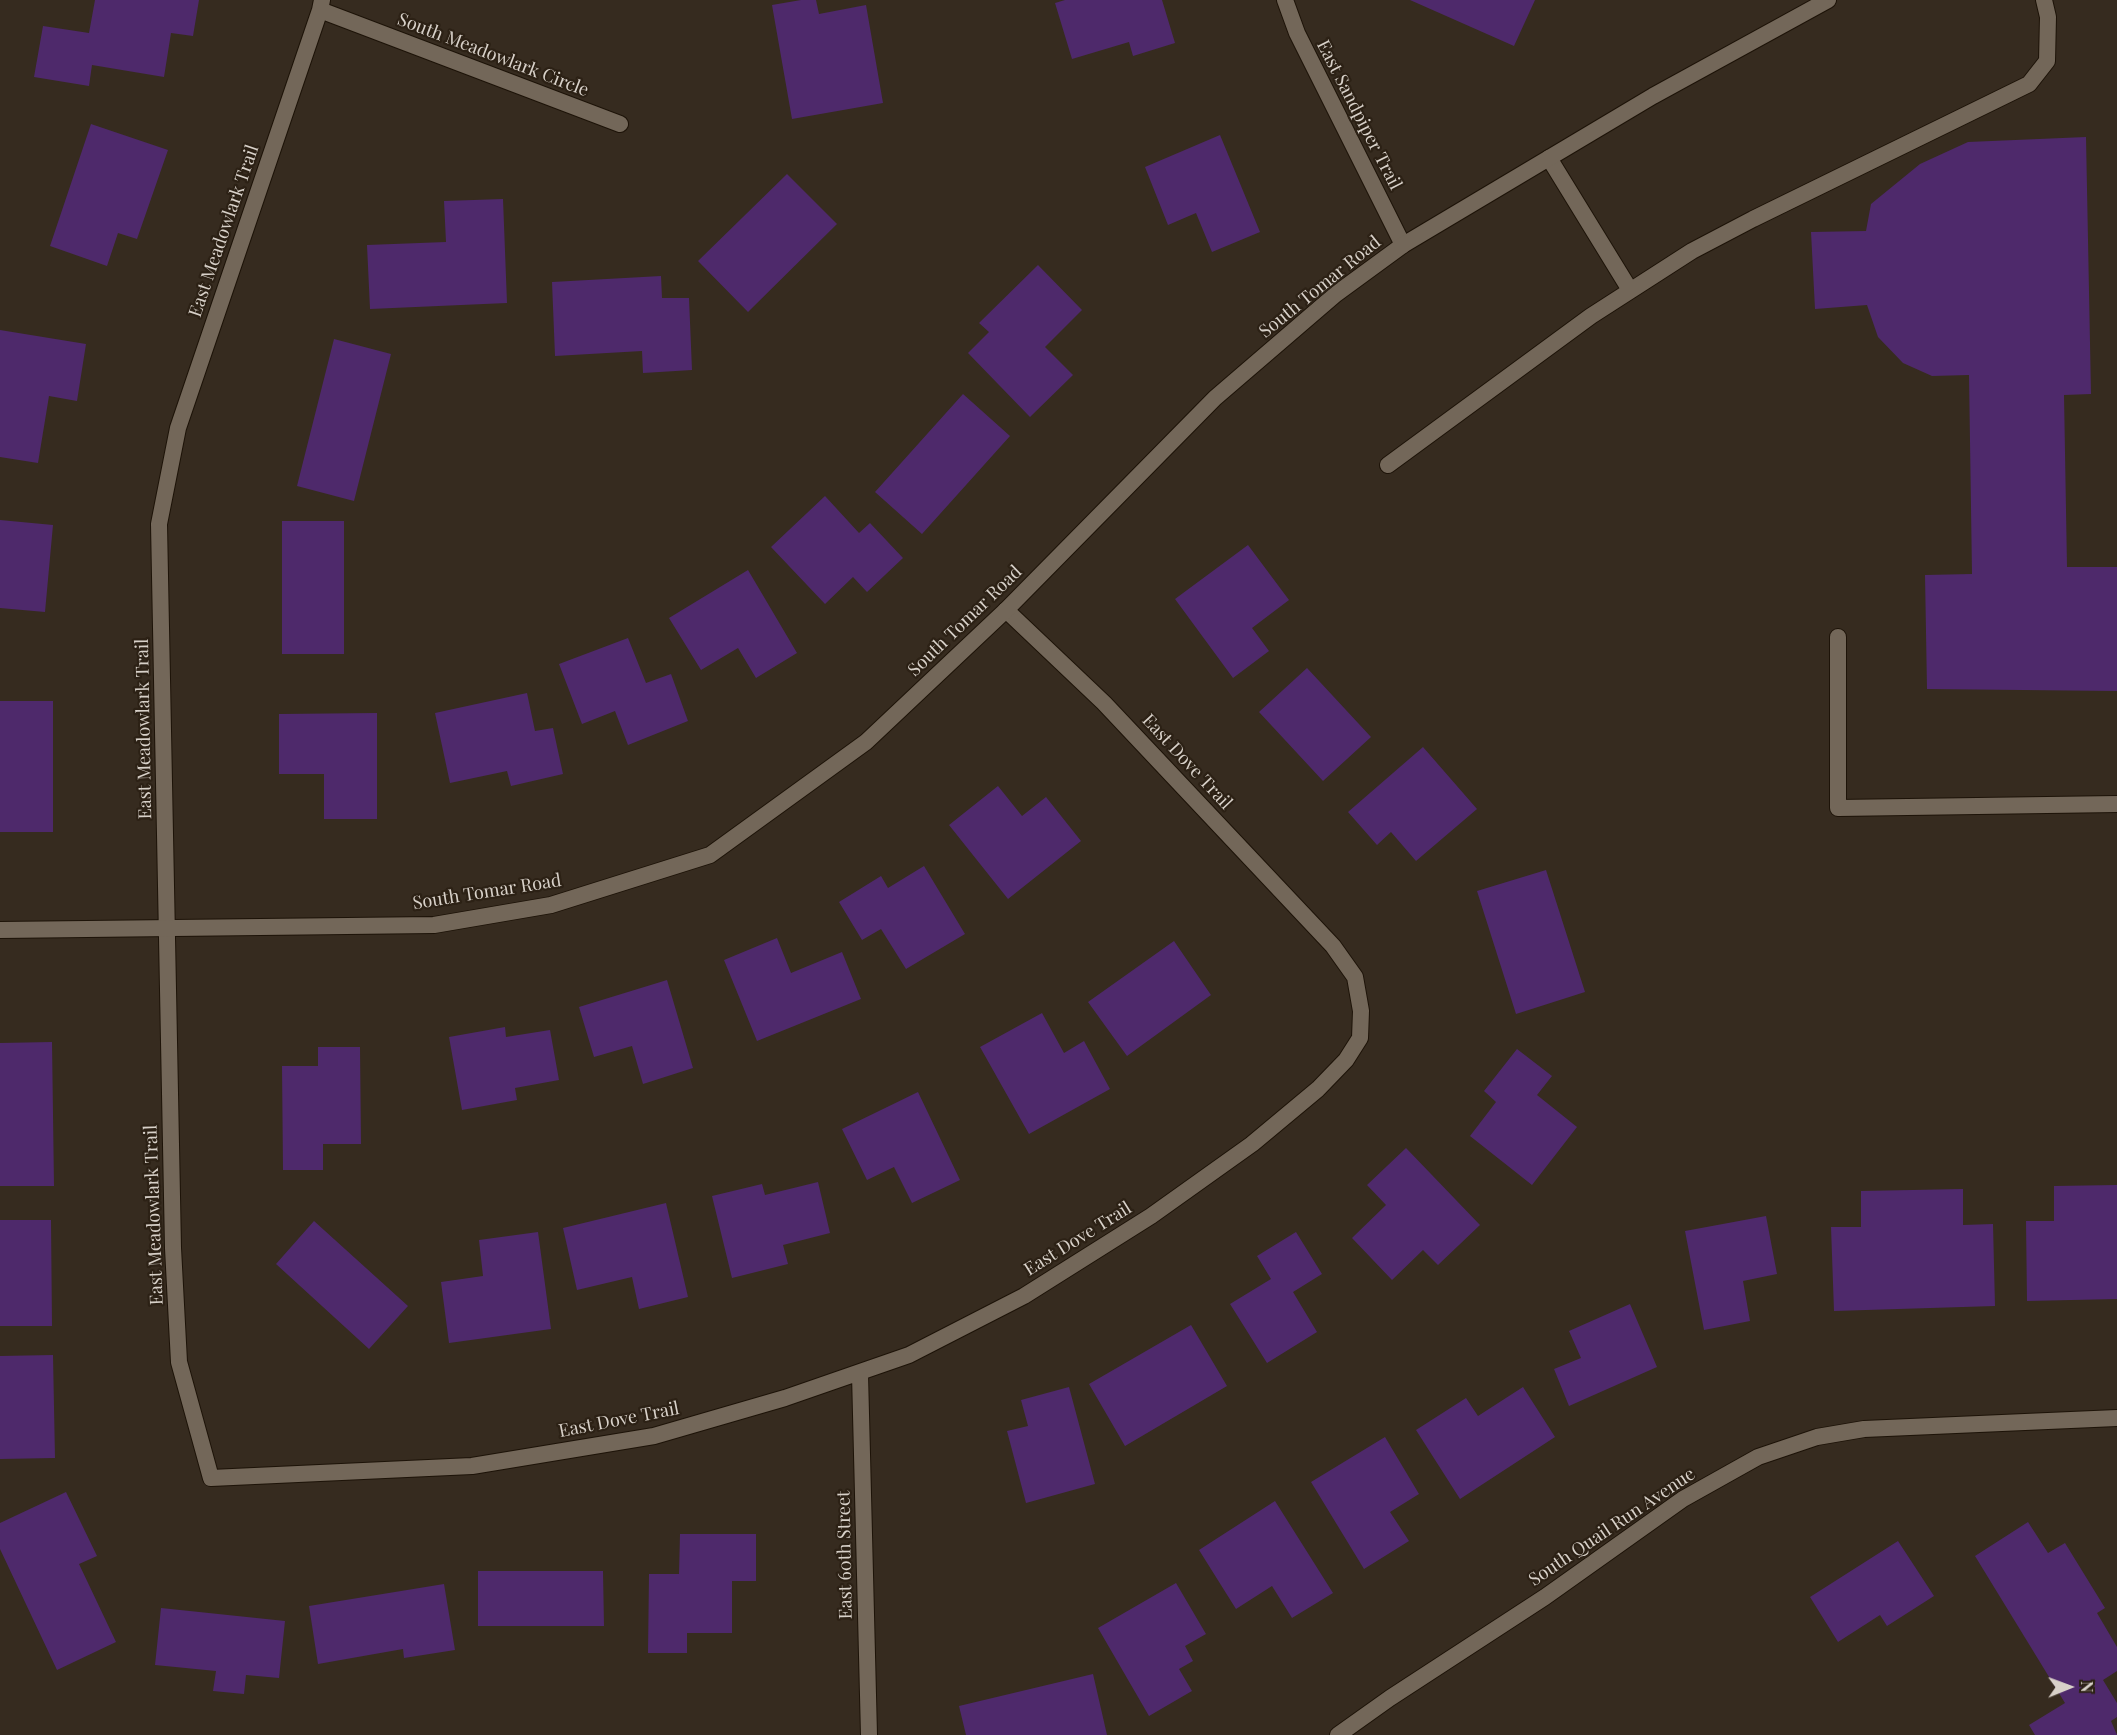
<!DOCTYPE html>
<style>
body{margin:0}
#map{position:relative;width:2117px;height:1735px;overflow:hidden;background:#362b1f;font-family:"Playfair Display",serif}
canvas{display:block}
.north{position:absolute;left:2039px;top:1657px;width:60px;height:60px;-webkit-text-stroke:4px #2c2115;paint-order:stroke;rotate:89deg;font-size:16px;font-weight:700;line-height:24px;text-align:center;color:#d8d1c9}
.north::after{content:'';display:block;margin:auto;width:21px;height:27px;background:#d8d1c9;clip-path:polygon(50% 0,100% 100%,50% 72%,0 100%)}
</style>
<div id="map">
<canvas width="2117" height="1735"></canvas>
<div class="north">N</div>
</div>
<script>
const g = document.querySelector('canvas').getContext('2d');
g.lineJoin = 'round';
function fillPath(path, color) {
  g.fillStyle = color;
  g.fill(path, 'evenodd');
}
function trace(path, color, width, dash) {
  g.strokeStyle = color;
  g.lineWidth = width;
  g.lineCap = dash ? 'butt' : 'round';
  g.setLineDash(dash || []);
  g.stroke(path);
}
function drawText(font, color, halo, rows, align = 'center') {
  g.font = font + ' "Playfair Display",serif';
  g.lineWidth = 4.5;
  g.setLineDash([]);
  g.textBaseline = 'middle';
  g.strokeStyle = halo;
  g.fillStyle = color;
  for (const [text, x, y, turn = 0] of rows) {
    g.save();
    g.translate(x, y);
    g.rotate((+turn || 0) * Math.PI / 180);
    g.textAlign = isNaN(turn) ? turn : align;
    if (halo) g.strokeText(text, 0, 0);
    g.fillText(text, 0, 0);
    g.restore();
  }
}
const building = new Path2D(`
 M95,0H199L193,36L171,33L164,77L92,65L89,86L34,77L43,26L89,33Z
 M801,0H816L819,14L866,5L883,103L792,119L772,5Z
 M1065,0H1162L1175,43L1133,56L1129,42L1072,59L1055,3Z
 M1410,0H1535L1514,46Z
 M91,124L168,150L137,239L118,233L107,266L50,246Z
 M1220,135L1260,232L1212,252L1196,213L1168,225L1145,167Z
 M2086,137L2091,394L2064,395L2067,567H2117V691L1927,689L1925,575L1972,574L1969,375L1932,376L1903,363L1878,337L1867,305L1815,309L1811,232L1866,231L1871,204L1920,164L1968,142Z
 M787,174L837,224L748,312L698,261Z
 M503,199L507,303L370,309L367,245L446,242L444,201Z
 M1038,265L1082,310L1045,347L1073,375L1030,417L968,353L989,332L979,323Z
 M661,276L662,298H689L692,370L643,373L642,351L555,356L552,282Z
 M0,330L86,344L77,401L49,396L38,463L0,457Z
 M334,339L391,354L354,501L297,486Z
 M963,394L1010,436L922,534L875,492Z
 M825,496L859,533L870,523L903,558L867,592L853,577L825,604L771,547Z
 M0,520L53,525L45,612L0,608Z
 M282,521H344V654H282Z
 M1248,545L1289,600L1252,628L1269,651L1233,678L1175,599Z
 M748,570L797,653L756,678L738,648L701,670L669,618Z
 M628,638L646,683L671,674L688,721L628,745L615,711L582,724L559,664Z
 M1307,668L1371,737L1323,781L1259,712Z
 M527,693L535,731L553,728L563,774L511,786L507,771L450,783L435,713Z
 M0,701H53V832H0Z
 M377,713V819H324V774H279V714Z
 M1423,747L1477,809L1416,861L1391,832L1377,845L1348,812Z
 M998,786L1022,816L1046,797L1081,841L1008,899L949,825Z
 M924,866L965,934L906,969L881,929L862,940L839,902L881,876L888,888Z
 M1546,870L1585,992L1516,1014L1477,891Z
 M777,938L791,973L842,952L861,999L757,1041L724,960Z
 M1174,941L1211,995L1127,1056L1088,1002Z
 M667,980L693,1068L643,1084L632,1046L594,1057L579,1007Z
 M1042,1013L1064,1053L1084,1041L1110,1089L1029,1134L980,1047Z
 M505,1027L506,1037L550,1030L559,1080L515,1088L517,1100L462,1110L449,1037Z
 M52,1042L54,1186H0V1043Z
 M318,1047H360L361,1144H323V1170H283L282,1066H318Z
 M1517,1049L1552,1076L1537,1095L1577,1127L1532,1185L1470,1136L1496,1102L1484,1091Z
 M918,1092L960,1180L912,1203L894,1167L867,1180L842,1129Z
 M1406,1148L1480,1225L1438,1265L1423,1250L1392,1280L1352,1238L1386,1205L1367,1185Z
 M818,1182L830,1233L783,1245L788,1264L732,1278L712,1196L762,1184L765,1195Z
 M2117,1185V1299L2027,1301L2026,1221H2054V1186Z
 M1963,1189V1225L1993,1224L1995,1306L1834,1311L1831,1227H1861V1191Z
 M666,1203L688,1297L639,1309L632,1277L577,1290L563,1228Z
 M1766,1216L1777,1274L1743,1281L1750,1321L1704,1330L1685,1231Z
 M0,1220H51L52,1326H0Z
 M314,1221L408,1306L369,1349L276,1264Z
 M538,1232L551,1329L449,1343L441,1282L483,1276L479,1240Z
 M1296,1232L1322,1274L1293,1292L1317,1332L1267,1363L1230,1304L1271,1279L1257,1256Z
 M1630,1304L1657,1367L1569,1406L1554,1369L1581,1358L1569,1331Z
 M1191,1325L1227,1386L1125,1446L1089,1384Z
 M53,1355L55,1458L0,1459V1356Z
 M1069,1387L1095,1484L1026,1503L1007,1431L1028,1426L1021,1400Z
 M1523,1387L1555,1437L1460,1499L1416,1430L1466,1398L1478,1416Z
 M1385,1437L1419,1494L1390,1512L1409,1541L1364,1569L1311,1482Z
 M66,1492L97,1556L79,1564L116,1642L57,1670L0,1549V1523Z
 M1275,1501L1333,1593L1292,1618L1272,1586L1236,1609L1199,1550Z
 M2028,1522L2048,1553L2065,1543L2105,1608L2097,1613L2117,1647V1671L2103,1680L2117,1703V1717L2111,1721L2117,1735H2035L2029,1725L2065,1703L1975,1556Z
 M680,1534H756V1581H732V1633H687V1653H648L649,1574H679Z
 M1898,1541L1934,1596L1887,1626L1880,1615L1838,1642L1810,1597Z
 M478,1571H603L604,1626H478Z
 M1176,1583L1206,1634L1185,1646L1193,1661L1179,1669L1192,1691L1149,1716L1098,1628Z
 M444,1584L455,1650L404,1658L403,1649L318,1664L309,1606Z
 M161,1608L285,1621L279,1678L246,1675L244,1694L213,1691L216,1671L155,1665Z
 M1093,1674L1107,1735H966L959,1706Z`);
const service = new Path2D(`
 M1549,158L1630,290
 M1388,465L1591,316L1692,251L1753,219L2029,84L2047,61L2048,17L2044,0
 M1838,637V808L2117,804`);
const minor = new Path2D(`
 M322,0L320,10L178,428L159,524L173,1248L179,1362L211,1478L472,1466L654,1436L785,1398L909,1355L1024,1296L1151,1216L1252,1144L1318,1089L1346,1060L1360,1038L1361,1011L1355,977L1333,946L1104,703L1006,610
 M1285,0L1297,33L1403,245
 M320,10L620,124
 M860,1374L869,1735
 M1338,1735L1390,1698L1545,1597L1683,1499L1758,1457L1817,1437L1864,1429L2117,1418`);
const tertiary = new Path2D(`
 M0,930L434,925L551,905L710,855L866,742L1006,610L1215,398L1336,294L1403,245L1653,96L1828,0`);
const streetNames = [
 ["South Meadowlark Circle",493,55,21],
 ["East Sandpiper Trail",1359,115,63],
 ["East Meadowlark Trail",224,231,-71],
 ["South Tomar Road",1320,287,-39],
 ["South Tomar Road",965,621,-44],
 ["East Meadowlark Trail",144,729,-91],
 ["East Dove Trail",1187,762,47],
 ["South Tomar Road",487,892,-9],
 ["East Meadowlark Trail",154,1215,-92],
 ["East Dove Trail",1078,1239,-32],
 ["East Dove Trail",619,1420,-11],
 ["South Quail Run Avenue",1612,1527,-34],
 ["East 60th Street",845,1555,-91]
];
fillPath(building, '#4e296b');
trace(service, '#1d1308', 18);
trace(minor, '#1d1308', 18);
trace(tertiary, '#1d1308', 18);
trace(service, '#736759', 16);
trace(minor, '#736759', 16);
trace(tertiary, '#736759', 16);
drawText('18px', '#d8d1c9', '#2c2115', streetNames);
</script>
